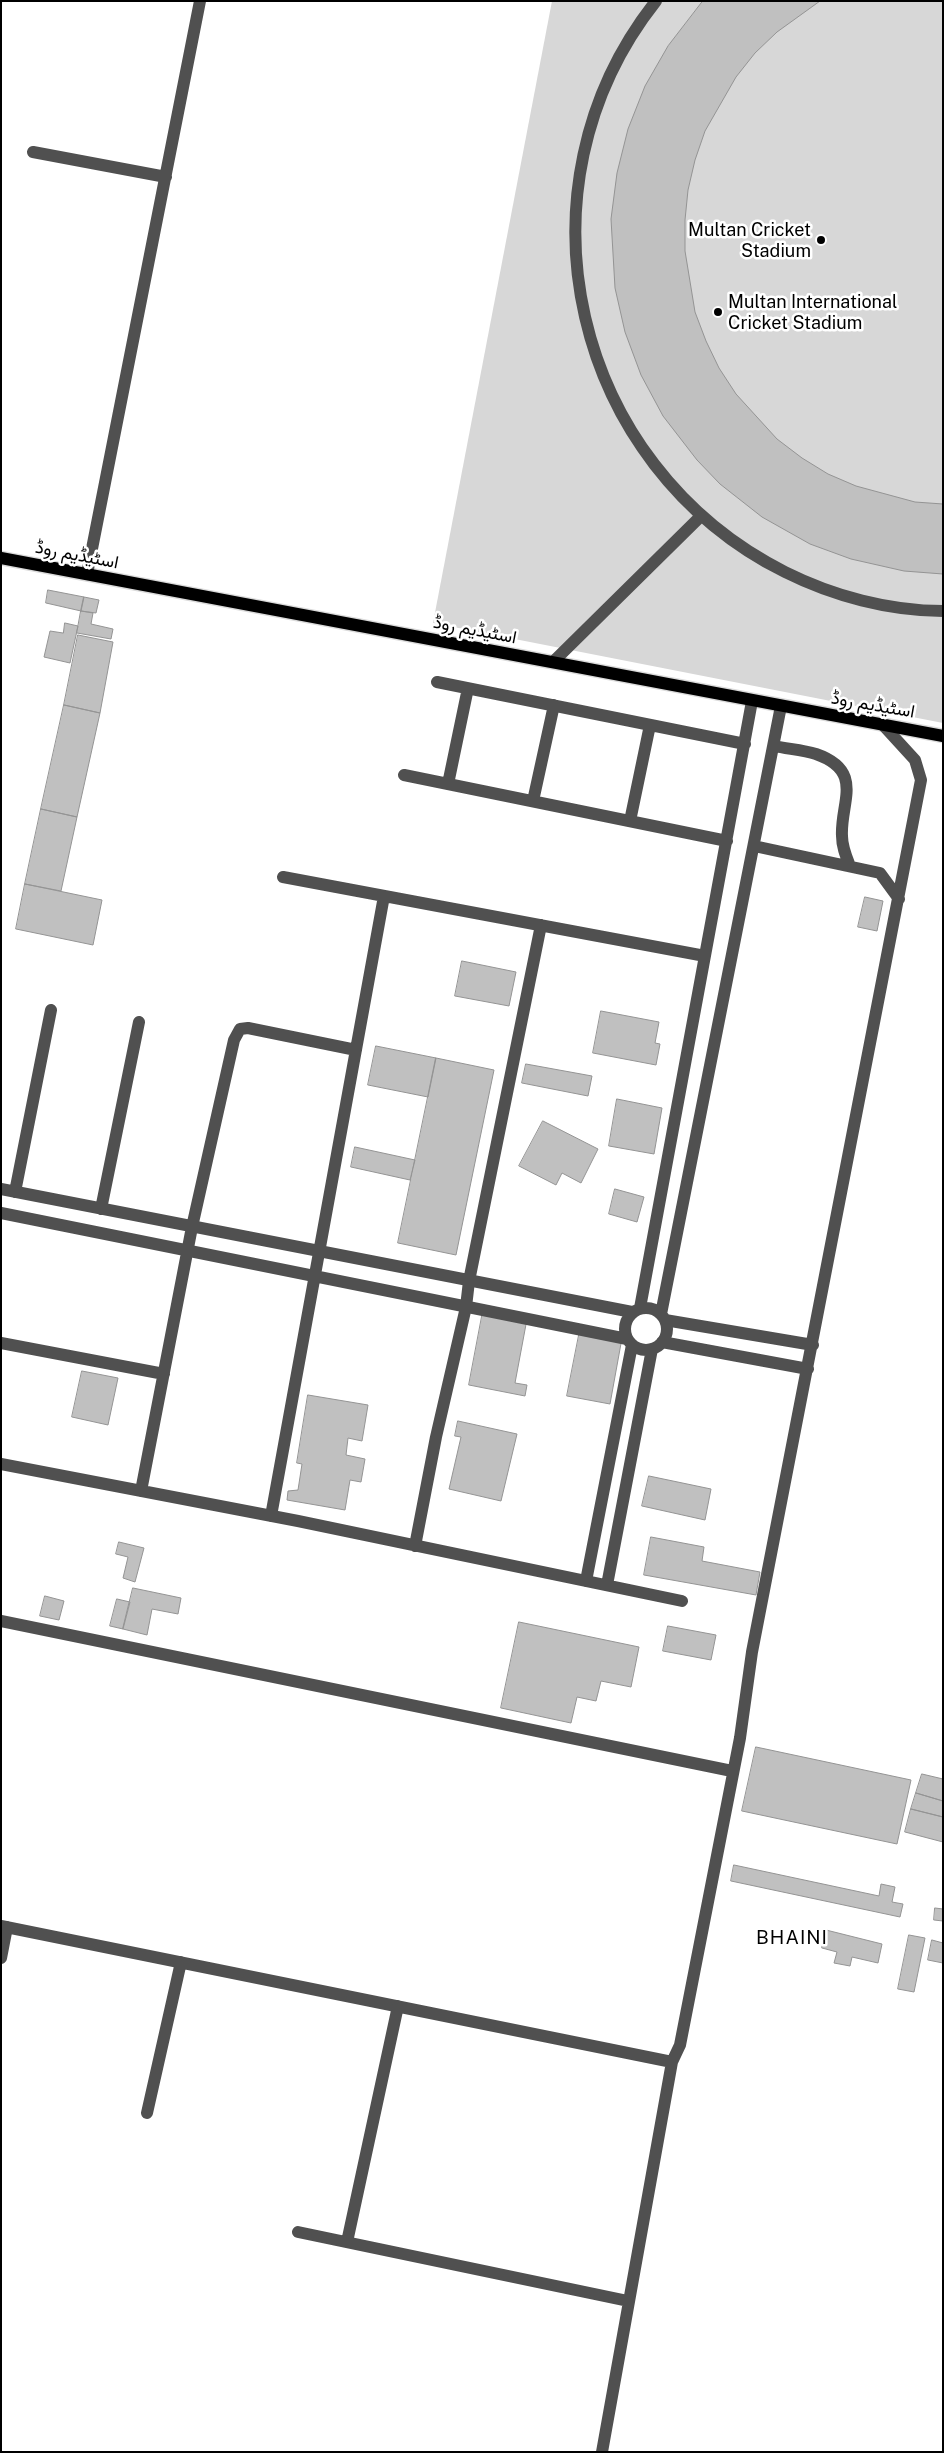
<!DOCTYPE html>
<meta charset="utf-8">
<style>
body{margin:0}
#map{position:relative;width:944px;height:2453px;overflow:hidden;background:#fff;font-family:"Public Sans",sans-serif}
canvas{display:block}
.frame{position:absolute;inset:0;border:2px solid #000;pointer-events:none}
</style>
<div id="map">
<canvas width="944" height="2453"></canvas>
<div class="frame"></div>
</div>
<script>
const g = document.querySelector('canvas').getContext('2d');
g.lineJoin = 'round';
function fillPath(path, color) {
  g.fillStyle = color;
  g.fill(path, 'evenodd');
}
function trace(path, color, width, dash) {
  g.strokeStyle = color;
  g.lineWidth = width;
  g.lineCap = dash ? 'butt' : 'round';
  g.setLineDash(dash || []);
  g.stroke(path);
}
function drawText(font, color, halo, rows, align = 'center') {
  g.font = font + ' "Public Sans",Vazirmatn,sans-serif';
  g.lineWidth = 5;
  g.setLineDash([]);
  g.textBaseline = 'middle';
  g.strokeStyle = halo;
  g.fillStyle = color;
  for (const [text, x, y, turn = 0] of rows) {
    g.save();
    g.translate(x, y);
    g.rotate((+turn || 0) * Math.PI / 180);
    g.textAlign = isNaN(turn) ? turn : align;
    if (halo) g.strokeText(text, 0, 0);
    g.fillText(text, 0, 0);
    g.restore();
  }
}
const green = new Path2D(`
 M552,1H943V723L433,623Z`);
const building = new Path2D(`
 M703,1H820L777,32L755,53L736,77L705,131L695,160L688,190L685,220V251L695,312L706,341L719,368L736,394L777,439L802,458L828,474L856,486L915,502L943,504V574L904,571L851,559L810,544L762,517L720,484L697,460L663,416L641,375L625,332L615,288L611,219L617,173L628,129L645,86L668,46Z
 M48,590L84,597L81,611L46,603Z
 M84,597L99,600L96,613L81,611Z
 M81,611L93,613L91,624L113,629L111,639L77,633Z
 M65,623L78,626L70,663L44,657L50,631L63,633Z
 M78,635L113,642L100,713L64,705Z
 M64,705L100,713L77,817L41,809Z
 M41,809L77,817L61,891L25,884Z
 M25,884L102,900L93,945L16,929Z
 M865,897L883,901L877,931L858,927Z
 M462,961L516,972L509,1006L455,996Z
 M601,1011L659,1022L655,1043L660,1044L656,1065L593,1053Z
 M376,1046L436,1058L428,1097L368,1085Z
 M436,1058L494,1070L456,1255L398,1243Z
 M526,1064L592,1076L588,1096L522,1083Z
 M617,1099L662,1108L654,1154L609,1146Z
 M543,1121L598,1149L581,1183L562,1173L556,1185L519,1166Z
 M355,1147L415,1160L410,1180L351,1167Z
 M615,1189L644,1197L637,1222L609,1214Z
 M483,1311L527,1319L515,1383L527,1385L525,1396L469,1385Z
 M580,1330L622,1338L610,1404L567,1396Z
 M82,1371L118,1378L108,1425L72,1417Z
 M308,1395L368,1405L362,1441L348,1438L346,1455L365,1459L361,1482L350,1480L345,1510L287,1500L288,1491L298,1490L302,1464L297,1463Z
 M458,1421L517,1434L501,1501L449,1489L461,1437L455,1436Z
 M649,1476L711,1489L705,1520L642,1506Z
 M651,1537L704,1547L702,1561L760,1572L756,1595L644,1575Z
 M119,1542L144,1548L135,1582L123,1578L128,1557L116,1554Z
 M133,1588L181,1598L178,1614L152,1609L147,1635L123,1629Z
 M45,1596L64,1601L59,1620L40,1616Z
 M117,1599L130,1602L123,1629L110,1626Z
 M519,1622L639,1647L631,1687L601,1681L596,1701L577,1697L571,1723L501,1708Z
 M668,1626L716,1635L711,1660L663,1651Z
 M756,1747L911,1780L897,1844L742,1811Z
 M922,1774L943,1779V1801L916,1793Z
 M916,1793L943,1801V1817L911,1809Z
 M911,1809L943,1817V1842L905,1832Z
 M734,1865L879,1896L881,1884L895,1887L892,1902L903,1904L900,1917L731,1881Z
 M935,1908L943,1909V1921L934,1920Z
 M826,1930L882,1944L878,1963L852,1957L850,1966L834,1963L837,1952L822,1948Z
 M909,1935L925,1938L914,1992L898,1989Z
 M932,1940L943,1943V1963L928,1960Z`);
const minor = new Path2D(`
 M656,1C507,189 573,466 785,572C833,596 889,611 943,611
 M33,152L166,177
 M87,574L200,1
 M553,662L701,516
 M437,682L745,744
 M774,746C788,749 803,750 816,754C865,771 840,803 842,836C842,847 846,856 850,866
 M404,775L727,841
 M448,784L468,688
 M533,801L554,705
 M630,821L650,725
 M754,846L880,873L899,899
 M283,877L705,956
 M1,1189L632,1312
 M15,1192L51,1010
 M101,1209L139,1022
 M1,1213L627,1339
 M625 1329a21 21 0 1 1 42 0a21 21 0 1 1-42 0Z
 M640,1308L752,701
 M661,1314L781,706
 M665,1320L813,1345
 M662,1342L808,1369
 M1,1343L164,1374
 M1,1464L298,1521L682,1601
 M141,1491L192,1227L234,1040L240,1029L248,1028L356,1050
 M271,1516L384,896
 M415,1546L436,1437L466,1307L469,1281L541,925
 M586,1581L632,1345
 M607,1585L652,1349
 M1,1621L732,1771
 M1,1926L672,2062
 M1,1958L7,1927
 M147,2113L181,1962
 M298,2232L628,2301
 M347,2242L398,2006
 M602,2452L672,2062L680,2045L740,1738L752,1652L921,780L915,760L883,725`);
const major = new Path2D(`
 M1,558L943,736`);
const markers = [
 [821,240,5,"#000"],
 [718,312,5,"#000"]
];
const poiNames = [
 ["Multan Cricket",811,230],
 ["Stadium",811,251],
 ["Multan International",728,302,"left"],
 ["Cricket Stadium",728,323,"left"]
];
const streetNames = [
 ["اسٹیڈیم روڈ",77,555,11],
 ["اسٹیڈیم روڈ",475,630,11],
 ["اسٹیڈیم روڈ",873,705,10]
];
const neighbourhoodNames = [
 ["BHAINI",792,1938]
];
fillPath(green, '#d7d7d7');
fillPath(building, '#c0c0c0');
trace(building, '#949494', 1);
trace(major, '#dbdbdb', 15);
trace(minor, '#505050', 12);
trace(major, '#000', 12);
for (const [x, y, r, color] of markers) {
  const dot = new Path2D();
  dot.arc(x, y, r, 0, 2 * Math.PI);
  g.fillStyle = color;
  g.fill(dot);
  trace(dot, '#fff', 2);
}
drawText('18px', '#000', '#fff', poiNames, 'right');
drawText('18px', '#000', '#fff', streetNames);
g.letterSpacing = '1px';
drawText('19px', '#000', '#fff', neighbourhoodNames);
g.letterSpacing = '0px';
</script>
